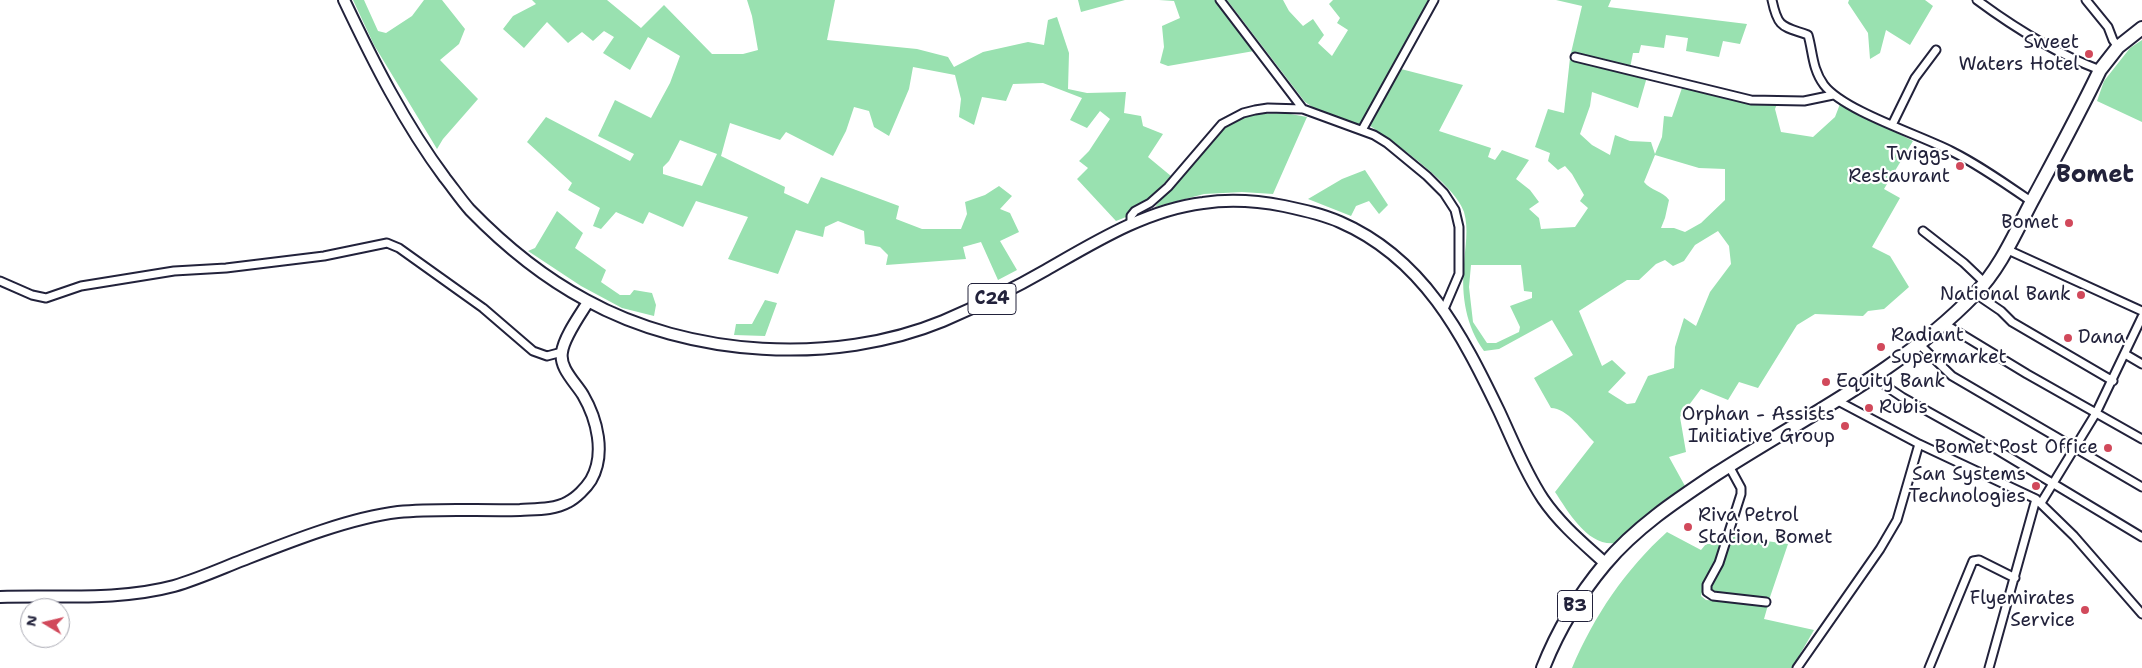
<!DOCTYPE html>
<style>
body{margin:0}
#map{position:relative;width:2142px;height:668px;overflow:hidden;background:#fff;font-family:"Shantell Sans",sans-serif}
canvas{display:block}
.north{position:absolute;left:20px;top:598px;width:50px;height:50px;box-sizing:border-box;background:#fff;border:1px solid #a7a7b1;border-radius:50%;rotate:279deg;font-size:14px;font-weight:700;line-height:20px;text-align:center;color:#22223b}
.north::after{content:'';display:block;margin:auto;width:18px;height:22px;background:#d1495b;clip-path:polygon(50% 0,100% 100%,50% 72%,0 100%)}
</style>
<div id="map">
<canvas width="2142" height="668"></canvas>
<div class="north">N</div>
</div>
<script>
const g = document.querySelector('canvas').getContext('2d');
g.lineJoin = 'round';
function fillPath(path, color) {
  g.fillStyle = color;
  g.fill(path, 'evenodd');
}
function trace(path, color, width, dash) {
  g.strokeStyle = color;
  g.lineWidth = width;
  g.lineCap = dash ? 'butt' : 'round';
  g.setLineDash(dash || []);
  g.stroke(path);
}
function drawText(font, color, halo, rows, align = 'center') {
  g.font = font + ' "Shantell Sans",sans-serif';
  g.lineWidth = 4.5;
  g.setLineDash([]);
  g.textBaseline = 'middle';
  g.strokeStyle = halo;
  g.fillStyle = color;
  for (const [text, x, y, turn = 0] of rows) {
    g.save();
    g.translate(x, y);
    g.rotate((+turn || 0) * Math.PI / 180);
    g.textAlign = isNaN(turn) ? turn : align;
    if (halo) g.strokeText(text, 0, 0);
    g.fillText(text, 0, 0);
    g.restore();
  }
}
const green = new Path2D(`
 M353,0H364L378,31L386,33L412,16L424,0H442L465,29L459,44L440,60L478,99L443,139L437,149L374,45Z
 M532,0H607L641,28L664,5L712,54H743L758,50L752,16L747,0H835L827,40L917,49L948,57L954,67L983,52L1028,42L1044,45L1048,20L1057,17L1069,53L1068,89L1087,93L1126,92L1124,113L1141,116L1143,126L1163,134L1148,157L1171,176L1149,199L1132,207L1126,217L1116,221L1077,179L1088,168L1079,161L1089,151L1110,119L1100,111L1087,128L1070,120L1082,98L1043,83L1013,84L1006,101L982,97L974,125L959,117L961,99L955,75L913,67L909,89L889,136L874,127L869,111L854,107L846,131L833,156L786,132L780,140L730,123L721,156L785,187L784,193L808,204L821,177L899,206L896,219L922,229H961L967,214L965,202L985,195L999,186L1012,196L1000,209L1010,213L1019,232L1000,241L1017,270L998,280L981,242L963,247L966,259L886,265L888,255L880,247L865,244L864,231L838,221L825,227L823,237L796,230L778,274L728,259L748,217L696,201L683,227L649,212L643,224L616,212L601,229L593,226L600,208L568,190L572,183L527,142L546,117L630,161L634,154L598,136L615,100L651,118L670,83L680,56L648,37L630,70L603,53L614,37L604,31L593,41L582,32L568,43L547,22L524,48L503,29L513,16L536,4ZM680,140L717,154L702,186L663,174V167L669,161Z
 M1078,0H1125L1081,12Z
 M1159,0H1217L1254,51L1168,66L1160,63L1164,47L1162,26L1180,18L1174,1Z
 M1227,0H1283L1289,11L1303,26L1313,19L1324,35L1318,43L1332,56L1348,30L1337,23L1340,18L1329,4L1333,0H1429L1361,125L1317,110L1305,102Z
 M1556,0H1611L1608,7L1747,24L1740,44L1723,41L1719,57L1686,51L1688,38L1666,35L1664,48L1641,45L1639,53H1633L1630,68L1571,53L1582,6Z
 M1849,0H1925L1933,6L1910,45L1886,30L1880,53L1870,59L1868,33L1848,3Z
 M2142,40V122L2097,101L2104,81L2130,48Z
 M1570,58L1647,77L1638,108L1592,92L1590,106L1580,134L1592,145L1610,155L1615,135L1630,141L1651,142L1655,154L1662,137L1664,116L1672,117L1683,85L1750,102L1777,104L1775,109L1781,132L1813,137L1835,117L1840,104L1913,141L1884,189L1900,198L1872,247L1890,256L1909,287L1884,309L1868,311L1863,316L1815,314L1797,325L1758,388L1739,382L1728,400L1701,389L1680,417L1686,452L1669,457L1685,486L1659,504L1616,543C1588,547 1569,513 1555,492L1594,442C1583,431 1567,408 1551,408L1534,378L1573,355L1552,320L1499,349L1484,351C1466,326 1461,296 1464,265C1465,247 1469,229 1464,212C1455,184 1393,142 1369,125L1401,69L1463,85L1439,131L1491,148L1488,157L1495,160L1502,150L1529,160L1516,179L1530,190L1539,202L1529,209L1539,218L1541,229L1575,227L1588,208L1580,201L1584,195L1572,174L1565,166L1558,170L1548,161L1550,153L1535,147L1548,109L1564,113ZM1655,155L1699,168L1725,169V200L1701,223L1685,232L1674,228H1661L1665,218L1669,200C1663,191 1651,191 1644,182ZM1718,231L1729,246L1731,264L1710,292L1696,326L1684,318L1675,347L1674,368L1648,376L1635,403L1627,404L1608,392L1626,373L1612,360L1602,366L1579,311L1627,280H1639L1656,264L1665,260L1673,266L1684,261L1695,245ZM1471,265H1521L1524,291L1532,292V298L1510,306L1520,327L1519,332L1496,343H1487L1473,322L1469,287Z
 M1285,113L1307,117L1273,194L1242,192L1204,194L1155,207L1212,138L1229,123L1253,114Z
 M1365,170L1388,205L1379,214L1369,201L1356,206L1351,216L1308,199L1342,179Z
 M557,211L583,233L575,248L606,270L601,282L620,295H630L634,290L652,293L656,305L654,316L622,308L581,286L528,251L535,248Z
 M765,300L777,303L765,336L734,335L736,324H752Z
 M1667,532L1701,550L1706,544H1720C1717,563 1705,578 1701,596L1706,600L1768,605L1764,619L1814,630L1792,668H1572C1594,616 1625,570 1667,532Z
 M1730,536L1788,544L1769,600L1713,593L1710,590Z`);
const street = new Path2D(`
 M1220,0L1303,109
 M1772,0C1778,29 1783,26 1808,35C1813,52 1812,69 1824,85C1844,111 1920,135 1951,151C1979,165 2006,184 2032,202
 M1977,0C2016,29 2055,53 2100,70
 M2086,0L2108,27L2113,40L2118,47
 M1575,57L1751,100L1804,101L1833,95
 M1892,125L1915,78L1936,50
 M1362,130L1434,0
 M1131,225V216L1135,211L1150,203L1168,187L1222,124L1243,113L1255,110L1268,108L1303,109L1374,135L1387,143L1427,176L1444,193L1455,210L1459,227V274L1444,309
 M1923,231L1964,263L1985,283
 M2008,250L2142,311
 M0,281L32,295L46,298L81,286L174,271L226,268L324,256L387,243L399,248L483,308L533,351L547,356L562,352
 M1976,294L2001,311L2012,322L2113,381
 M1943,323L2027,374L2142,439
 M1919,344L1952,376L2142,487
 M2125,354L2142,364
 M1876,375L1887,387L1902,397L1999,451L2142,537
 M1836,400L1919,444L2036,499L2074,536L2142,614
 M1729,466L1741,488V494L1719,563L1707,585V592L1713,596L1766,602
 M2041,503L2096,413L2142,317
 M1797,668L1880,549L1897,520L1919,444
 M1929,668L1973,561L1979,560L2015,578
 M1989,668L2036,499`);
const secondary = new Path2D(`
 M0,597C57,595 118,601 174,586C198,579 220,569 243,560C289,542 349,518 398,512C438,508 479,511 520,510C535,509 554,510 568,502C576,498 586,488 591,480C606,454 597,419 583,395C575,382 559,368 562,352C564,337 580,315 588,302`);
const primary = new Path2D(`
 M344,0C373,61 404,123 445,178C453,188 461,200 470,210C504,245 543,277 586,300C689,357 834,366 943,321C978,306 1013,289 1046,270C1095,242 1146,210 1203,203C1230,199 1258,201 1284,206C1303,210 1322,214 1340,222C1423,258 1462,334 1499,411C1513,441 1525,472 1543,499C1560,524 1583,543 1605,563`);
const highway = new Path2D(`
 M1543,668C1558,630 1579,595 1605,564C1636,527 1677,500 1716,474C1804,417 1902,370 1975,294C2001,267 2015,233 2032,201C2055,158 2079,114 2100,70L2118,47L2142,28`);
const markers = [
 [2089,54,5,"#d1495b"],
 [1960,166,5,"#d1495b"],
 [2069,223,5,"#d1495b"],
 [2081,295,5,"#d1495b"],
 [2068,338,5,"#d1495b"],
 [1881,347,5,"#d1495b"],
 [1826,382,5,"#d1495b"],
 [1869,408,5,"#d1495b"],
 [1845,426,5,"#d1495b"],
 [2108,448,5,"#d1495b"],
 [2036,486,5,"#d1495b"],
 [1688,527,5,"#d1495b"],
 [2085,610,5,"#d1495b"]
];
const shields = [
 [992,299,48],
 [1575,606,35]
];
const shieldNames = [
 ["C24",992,299],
 ["B3",1575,606]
];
const poiNames = [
 ["Sweet",2079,43],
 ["Waters Hotel",2079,65],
 ["Twiggs",1950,155],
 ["Restaurant",1950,177],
 ["Bomet",2059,223],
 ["National Bank",2071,295],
 ["Radiant",1891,336,"left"],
 ["Supermarket",1891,358,"left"],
 ["Dana",2078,338,"left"],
 ["Equity Bank",1836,382,"left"],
 ["Rubis",1879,408,"left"],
 ["Orphan - Assists",1835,415],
 ["Initiative Group",1835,437],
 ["Bomet Post Office",2098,448],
 ["San Systems",2026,475],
 ["Technologies",2026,497],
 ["Riva Petrol",1698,516,"left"],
 ["Station, Bomet",1698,538,"left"],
 ["Flyemirates",2075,599],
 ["Service",2075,621]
];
const districtNames = [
 ["Bomet",2095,176]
];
fillPath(green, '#99e1b0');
trace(street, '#22223b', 11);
trace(secondary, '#22223b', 14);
trace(primary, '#22223b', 14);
trace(highway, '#22223b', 16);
trace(street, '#fff', 7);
trace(secondary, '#fff', 10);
trace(primary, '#fff', 10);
trace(highway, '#fff', 12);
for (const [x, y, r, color] of markers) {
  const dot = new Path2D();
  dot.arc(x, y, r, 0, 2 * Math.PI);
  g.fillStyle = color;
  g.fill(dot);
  trace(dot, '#fff', 2);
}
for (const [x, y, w] of shields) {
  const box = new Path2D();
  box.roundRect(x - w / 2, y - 15.5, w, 31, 4);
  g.fillStyle = '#fff';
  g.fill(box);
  trace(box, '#22223b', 1);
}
drawText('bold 18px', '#22223b', null, shieldNames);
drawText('19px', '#22223b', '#fff', poiNames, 'right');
drawText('bold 24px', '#22223b', '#fff', districtNames);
</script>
